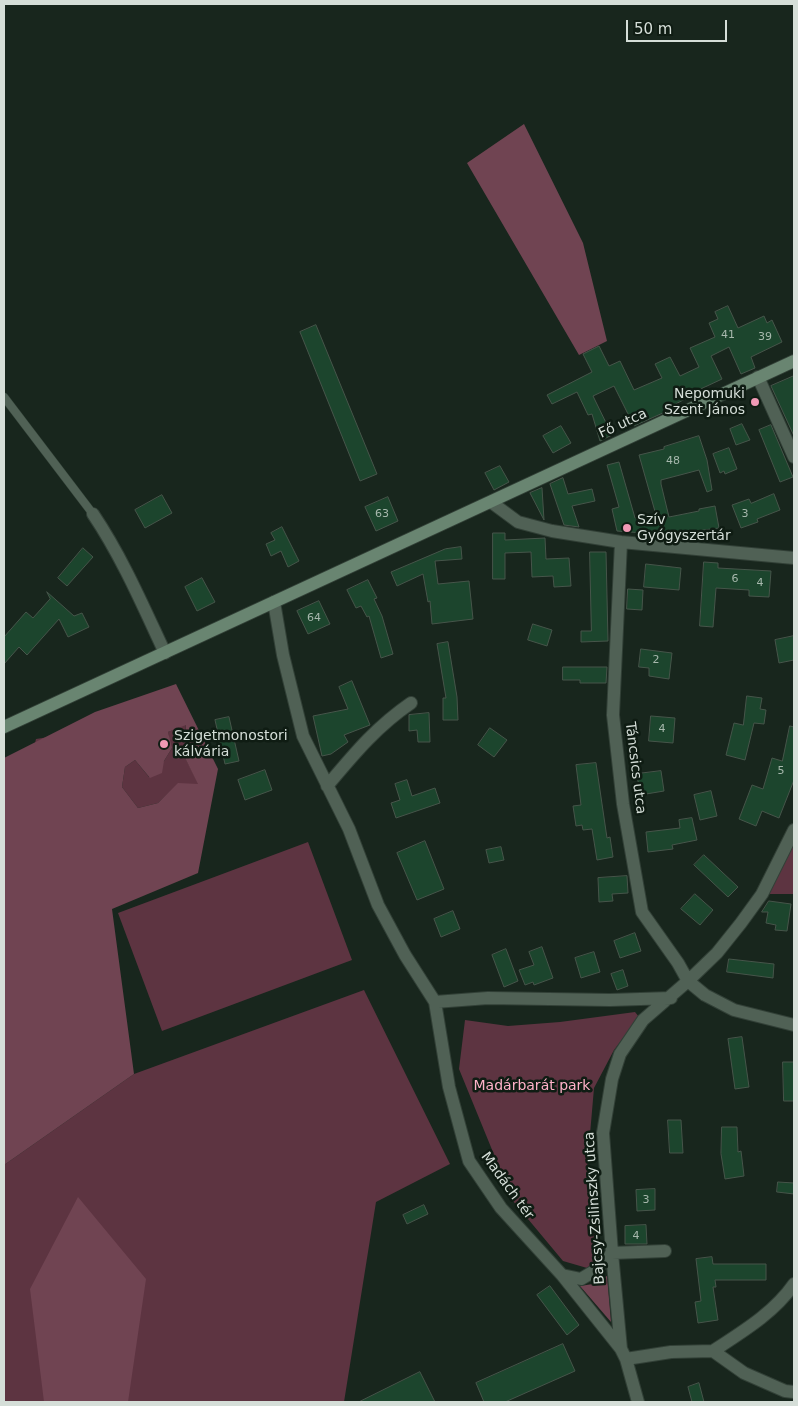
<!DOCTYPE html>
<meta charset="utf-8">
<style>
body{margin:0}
#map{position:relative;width:798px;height:1406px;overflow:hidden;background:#18261d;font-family:"DejaVu Sans",sans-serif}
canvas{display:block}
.frame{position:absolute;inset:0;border:5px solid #d5ded8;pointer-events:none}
.scale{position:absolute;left:626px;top:20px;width:101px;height:22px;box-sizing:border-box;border:2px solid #d5ded8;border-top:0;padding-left:6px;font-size:15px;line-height:18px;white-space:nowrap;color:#d5ded8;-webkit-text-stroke:4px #0f1c13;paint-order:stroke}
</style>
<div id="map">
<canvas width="798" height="1406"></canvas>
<div class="frame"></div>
<div class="scale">50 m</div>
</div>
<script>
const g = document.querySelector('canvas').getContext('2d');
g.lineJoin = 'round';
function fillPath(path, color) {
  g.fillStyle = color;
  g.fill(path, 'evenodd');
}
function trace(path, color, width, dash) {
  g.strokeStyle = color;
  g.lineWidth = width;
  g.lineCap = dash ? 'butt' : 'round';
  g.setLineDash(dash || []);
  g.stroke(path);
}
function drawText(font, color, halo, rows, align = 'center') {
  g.font = font + ' "DejaVu Sans",sans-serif';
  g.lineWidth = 5;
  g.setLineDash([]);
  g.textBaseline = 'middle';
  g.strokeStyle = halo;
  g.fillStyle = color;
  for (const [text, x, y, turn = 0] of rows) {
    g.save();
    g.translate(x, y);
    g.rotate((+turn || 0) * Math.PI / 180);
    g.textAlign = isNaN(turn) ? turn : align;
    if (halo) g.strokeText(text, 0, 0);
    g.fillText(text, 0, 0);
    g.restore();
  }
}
const green = new Path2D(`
 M186,724L183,754L199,784H178L158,803L138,808L122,787L125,767L135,760L149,777L164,761L172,748L35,743L36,739L55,736L169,739L168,732Z
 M794,839V894H766Z
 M308,842L352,960L162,1031L118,913Z
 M364,990L450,1164L376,1202L344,1402H4V1165L134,1074Z
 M635,1012L639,1017L614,1050L594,1088L587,1169L602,1256L587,1268L563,1261L513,1201L459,1069L465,1020L508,1026L560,1022Z`);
const forest = new Path2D(`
 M524,124L583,243L607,341L579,355L467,163Z
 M176,684L218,769L198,873L112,909L134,1074L4,1165V758L95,712ZM186,725L183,754L198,784L178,783L158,803L138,808L122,787L125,767L135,760L150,778L162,773L164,761L172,748L168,732Z
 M78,1197L146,1279L128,1402H44L30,1289Z
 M607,1276L611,1322L580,1286L593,1284Z`);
const building = new Path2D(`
 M728,306L738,328L764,316L767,323L772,320L782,342L751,357L755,368L741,374L729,347L711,356L722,379L690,394L691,396L664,410L665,412L634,426L614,386L593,396L612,435L600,441L592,414L588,415L577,392L552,404L547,395L592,372L583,354L599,346L609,366L620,361L634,390L662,378L655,364L670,357L680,376L699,367L690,348L715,337L709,323L718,319L715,312Z
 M316,325L377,474L360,481L300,332Z
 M794,376V436L771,386Z
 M742,424L750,440L736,445L730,429Z
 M771,425L793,477L780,482L759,430Z
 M561,426L571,443L553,453L543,436Z
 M699,436L707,460L712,490L707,492L699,470L661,480V484L669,517L699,511V509L715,506L719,528L674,534V532L656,534L617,531L612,509L619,507L607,465L619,462L635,518L656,515L639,455L664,449V447Z
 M729,448L737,469L725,474L724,471L720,473L713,454Z
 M500,466L509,482L494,490L485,473Z
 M563,478L568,494L592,489L595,501L572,506L579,527L564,525L550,484Z
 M542,488L544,520L530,493Z
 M774,494L780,510L757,519L758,522L741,528L732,505L749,499L751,503Z
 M162,495L172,513L145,528L135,510Z
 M388,497L398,521L376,531L365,507Z
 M282,527L299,561L288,567L281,551L271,556L266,544L275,540L271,533Z
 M493,533H505V540L545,538L546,559L569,558L571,586L554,587L553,576L532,577L531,552L505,553V579H493Z
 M461,547L462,559L435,561L438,584L469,581L473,619L432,624L430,601L428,602L423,574L397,586L391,572L445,549Z
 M83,548L93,557L67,586L58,578Z
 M590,552H606L608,641L581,642V631H591Z
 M704,562L718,563V568L771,571L769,597L749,596V590L716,588L713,627L700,626Z
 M646,564L681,568L679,590L644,587Z
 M202,578L215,602L197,611L185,587Z
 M368,580L377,598L374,599L382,616L393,654L381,658L369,616L367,617L361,606L356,608L347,590Z
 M628,589L643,590L642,610L627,609Z
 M47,592L74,616L82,613L89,627L68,637L59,619L27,655L19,647L4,664V637L26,612L33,618L50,599Z
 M319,601L330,624L308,634L297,611Z
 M533,624L552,630L547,646L528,640Z
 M794,636V660L779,663L775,640Z
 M448,642L457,697L458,720H443V698H446L437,644Z
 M641,649L672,653L669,679L649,676V668L639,667Z
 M563,667H607L606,683H580V680H563Z
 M352,681L370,725L344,735L348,742L331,754L322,756L313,716L348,709L339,687Z
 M747,696L762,698L760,709L766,710L764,724L754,723L745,760L726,755L734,723L743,725Z
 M429,713L430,742H418L417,730L409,731V715Z
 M651,716L675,718L673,743L649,741Z
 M229,717L239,761L225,764L215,720Z
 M790,726L794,727V780L779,818L762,811L756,826L739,819L752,785L763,789L772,758L782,761Z
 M490,728L507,740L494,757L478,745Z
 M596,763L607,838L610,837L613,857L597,860L592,829L583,830L582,825L576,826L573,806L581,805L576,765Z
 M265,770L272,790L245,800L238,780Z
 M661,771L664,791L640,795L637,774Z
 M407,780L412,796L435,788L440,803L396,818L391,803L400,800L395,784Z
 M711,791L717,816L700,820L694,795Z
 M692,818L697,840L672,845L673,849L648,852L646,832L680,828L679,820Z
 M425,841L444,889L417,900L397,853Z
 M501,847L504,860L489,863L486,850Z
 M704,855L738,887L728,897L694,865Z
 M627,876L628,893L612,894L613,901L599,902L598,878Z
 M695,894L713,910L700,925L681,909Z
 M769,901L791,904L787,931L775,930L776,925L766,923L768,912H762Z
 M453,911L460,929L441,937L434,919Z
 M635,933L641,951L620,958L614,941Z
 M542,947L553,978L534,985L533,982L525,985L519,970L534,965L529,952Z
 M506,949L518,981L504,987L492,955Z
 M594,952L600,972L581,978L575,958Z
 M729,959L774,964L773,978L727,972Z
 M623,970L628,986L617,990L611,974Z
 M742,1037L749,1087L735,1089L728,1039Z
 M783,1062H794V1101H784Z
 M668,1120H681L683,1153H670Z
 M722,1127H737L738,1152L741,1151L744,1176L725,1179L721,1154Z
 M778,1182L794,1183V1194L777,1192Z
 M655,1189V1210L637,1211L636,1190Z
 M424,1205L428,1214L407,1224L403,1215Z
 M646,1225L647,1244H625V1226Z
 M712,1257L713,1264H766V1280H715L716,1287H713L718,1320L698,1323L695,1302L701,1301L696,1259Z
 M550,1286L579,1325L567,1335L537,1295Z
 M563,1344L575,1371L505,1402H484L476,1383Z
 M420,1372L435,1402H359Z
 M699,1383L704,1402H692L688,1387Z`);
const lane = new Path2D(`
 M4,397L93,514`);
const street = new Path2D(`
 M758,377L794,457
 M491,502L518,522L552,531L621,542L794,558
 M93,514C122,557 143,606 165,653
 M621,542L613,715L623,804L642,912L678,963L688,981L705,995L734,1010L794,1025
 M274,602L283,655L303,736L349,829L378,905L405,955L435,1002L449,1087L469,1161L501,1208L562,1275L621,1349L626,1359L638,1402
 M327,786C354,754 376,727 411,703
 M435,1002L488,998L610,1000L671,998
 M562,1275L581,1279L596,1270L612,1253L665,1251
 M621,1349L612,1253L603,1133L612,1079L620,1054L643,1020L688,981L717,953L741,923L762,894L794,830
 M713,1351C742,1332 774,1313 794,1284
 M626,1359L671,1352L713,1351L744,1373L785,1391L794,1392`);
const secondary = new Path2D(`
 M4,727L794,361`);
const markers = [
 [755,402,5,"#f09ab5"],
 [627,528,5,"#f09ab5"],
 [164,744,5,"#f09ab5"]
];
const numberNames = [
 ["41",728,335],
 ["39",765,337],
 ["48",673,461],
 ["63",382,514],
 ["3",745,514],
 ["6",735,579],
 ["4",760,583],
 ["64",314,618],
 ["2",656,660],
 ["4",662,729],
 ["5",781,771],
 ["3",646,1200],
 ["4",636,1236]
];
const poiNames = [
 ["Nepomuki",745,394,"right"],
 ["Szent János",745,410,"right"],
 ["Szív",637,520],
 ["Gyógyszertár",637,536],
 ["Szigetmonostori",174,736],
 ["kálvária",174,752]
];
const streetNames = [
 ["Fő utca",623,424,-25],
 ["Táncsics utca",635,768,83],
 ["Madách tér",507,1186,54],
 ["Bajcsy-Zsilinszky utca",595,1208,-94]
];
const parkNames = [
 ["Madárbarát park",532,1086]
];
fillPath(green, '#5d3441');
fillPath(forest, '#704452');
fillPath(building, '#1c452d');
trace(building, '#46554a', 1);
trace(lane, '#324037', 9);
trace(street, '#324037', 14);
trace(secondary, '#324037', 14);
trace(lane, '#506155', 8);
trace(street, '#506155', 12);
trace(secondary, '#698571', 12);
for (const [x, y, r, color] of markers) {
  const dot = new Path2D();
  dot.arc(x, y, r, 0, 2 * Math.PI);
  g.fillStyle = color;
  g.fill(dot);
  trace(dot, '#0f1c13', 2);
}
drawText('11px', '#a7b8ad', null, numberNames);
drawText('14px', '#d5ded8', '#0f1c13', poiNames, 'left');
drawText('14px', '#d5ded8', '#0f1c13', streetNames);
drawText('14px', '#ffb2c9', '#0f1c13', parkNames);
</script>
